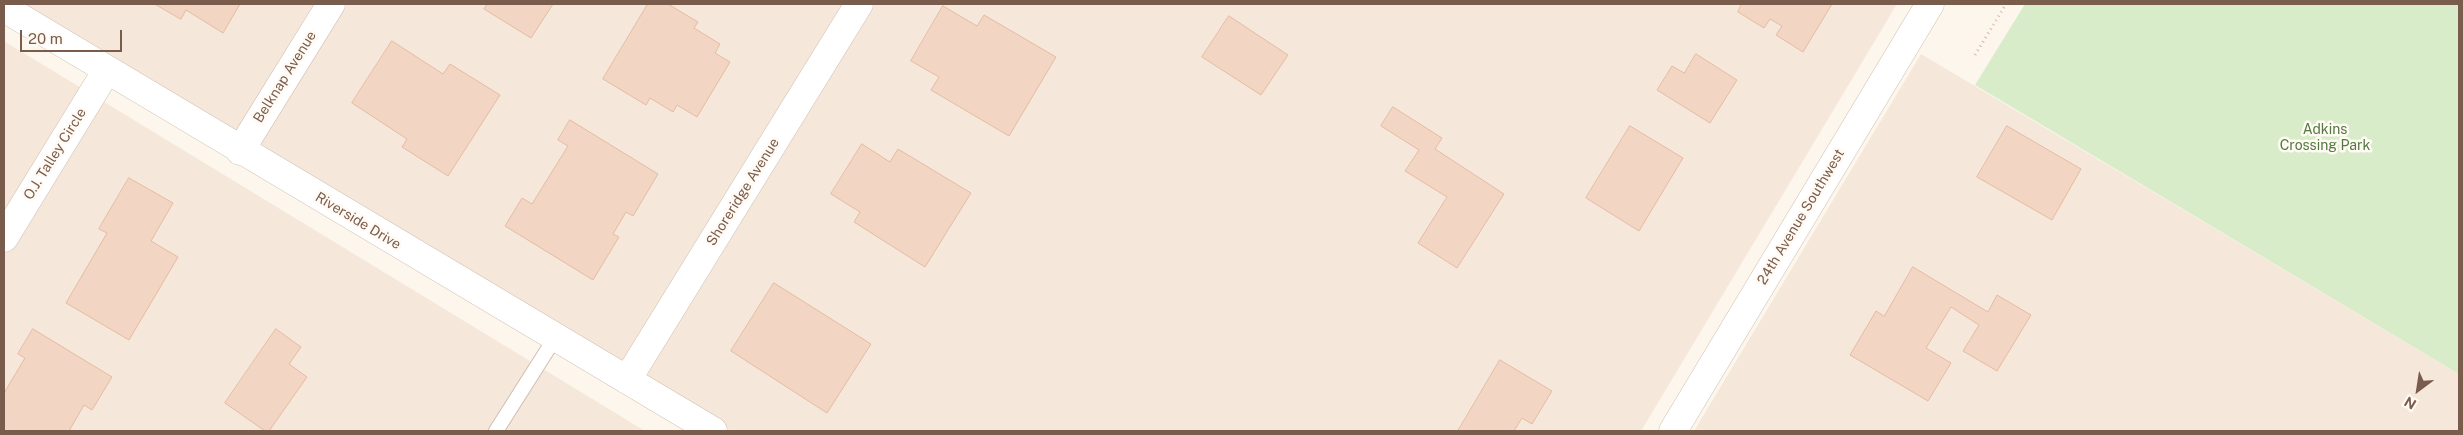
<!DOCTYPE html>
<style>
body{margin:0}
#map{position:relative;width:2463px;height:435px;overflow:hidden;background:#fdf6ec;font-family:"Public Sans",sans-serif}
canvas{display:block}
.frame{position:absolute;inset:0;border:5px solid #7a5c4d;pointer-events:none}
.north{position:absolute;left:2393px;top:365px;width:50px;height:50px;-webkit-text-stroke:4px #fffaf3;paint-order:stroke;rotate:211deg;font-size:14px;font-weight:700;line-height:20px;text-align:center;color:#7a5c4d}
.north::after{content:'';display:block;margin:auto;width:18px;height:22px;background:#7a5c4d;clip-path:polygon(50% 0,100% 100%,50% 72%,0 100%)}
.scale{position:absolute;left:20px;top:30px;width:102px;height:22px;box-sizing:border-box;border:2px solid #7a5c4d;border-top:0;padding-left:6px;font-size:15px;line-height:18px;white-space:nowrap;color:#7a5c4d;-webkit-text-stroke:4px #fffaf3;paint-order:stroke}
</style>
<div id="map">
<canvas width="2463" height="435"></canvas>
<div class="frame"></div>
<div class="north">N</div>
<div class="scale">20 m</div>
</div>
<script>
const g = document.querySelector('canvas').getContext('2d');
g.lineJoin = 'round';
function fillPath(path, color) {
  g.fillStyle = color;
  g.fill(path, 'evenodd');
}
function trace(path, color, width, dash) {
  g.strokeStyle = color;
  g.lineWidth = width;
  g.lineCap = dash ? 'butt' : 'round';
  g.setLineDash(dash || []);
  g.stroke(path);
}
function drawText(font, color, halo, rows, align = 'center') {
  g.font = font + ' "Public Sans",sans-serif';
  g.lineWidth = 5;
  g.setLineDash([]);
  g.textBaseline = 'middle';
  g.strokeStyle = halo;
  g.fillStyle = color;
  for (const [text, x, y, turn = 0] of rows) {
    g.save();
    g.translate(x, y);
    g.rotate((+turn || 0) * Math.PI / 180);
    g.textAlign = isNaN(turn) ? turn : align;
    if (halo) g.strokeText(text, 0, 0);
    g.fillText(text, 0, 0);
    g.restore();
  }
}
const residential = new Path2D(`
 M22,4H1897L1641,431H731Z
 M4,41L645,431H4Z
 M1921,54L2459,374V431H1694Z`);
const green = new Path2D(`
 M2025,4H2459V374L1975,85Z`);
const building = new Path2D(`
 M155,4H240L223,33L186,10L181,19Z
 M488,4H553L531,38L484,9Z
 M648,4H668L698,22L694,28L720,44L715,53L730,62L697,117L677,105L673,112L650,98L646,105L603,79Z
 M1742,4H1832L1803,52L1776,35L1782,26L1770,19L1764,28L1738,12Z
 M943,6L977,26L984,15L1056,57L1009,136L931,90L939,77L911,61Z
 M1229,16L1288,55L1261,95L1202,57Z
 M392,41L443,74L450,64L500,95L448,176L402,147L407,139L352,103Z
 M1696,54L1737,80L1710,123L1657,90L1672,66L1684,73Z
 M1393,107L1442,138L1435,149L1504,194L1457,268L1418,243L1447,197L1405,171L1419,150L1381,126Z
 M570,120L658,174L633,216L626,212L613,234L619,237L593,280L505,226L522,198L532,204L568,146L558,140Z
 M1630,126L1683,158L1639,231L1586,198Z
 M2007,126L2081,169L2052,220L1977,177Z
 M862,144L890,162L898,149L971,193L925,267L854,222L860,212L831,194Z
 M129,178L173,203L151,241L178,257L129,340L66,303L107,233L99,229Z
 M1913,267L1988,312L1997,295L2031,315L1997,371L1963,351L1979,325L1951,307L1926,348L1951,363L1928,401L1850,355L1876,311L1884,316Z
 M774,283L871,344L827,413L731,351Z
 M33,329L112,377L92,410L84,405L69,431H4V393L25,358L18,354Z
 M276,329L301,347L289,364L307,377L269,431H265L225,403Z
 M1500,360L1552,391L1532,424L1522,418L1514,431H1458Z`);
const path = new Path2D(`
 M1975,55L2006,4`);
const lane = new Path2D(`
 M496,431L555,338`);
const street = new Path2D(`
 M4,8L713,431
 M240,151L331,4
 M4,238L107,70
 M627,380L859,4
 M1673,431L1930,4`);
const streetNames = [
 ["Belknap Avenue",285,77,-58],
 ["O.J. Talley Circle",55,154,-58],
 ["Shoreridge Avenue",743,192,-58],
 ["24th Avenue Southwest",1801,217,-59],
 ["Riverside Drive",358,221,31]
];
const parkNames = [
 ["Adkins",2325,130],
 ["Crossing Park",2325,146]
];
fillPath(residential, '#f5e8da');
fillPath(green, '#d8ecc9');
fillPath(building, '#f3d5c3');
trace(building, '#e6bba3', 1);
trace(lane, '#d1beb0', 16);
trace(street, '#d1beb0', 29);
trace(path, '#d9b8a5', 3, [1, 4]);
trace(lane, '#fff', 14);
trace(street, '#fff', 28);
drawText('14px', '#7a5c4d', '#fffaf3', streetNames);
drawText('14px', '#537a41', '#fffaf3', parkNames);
</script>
